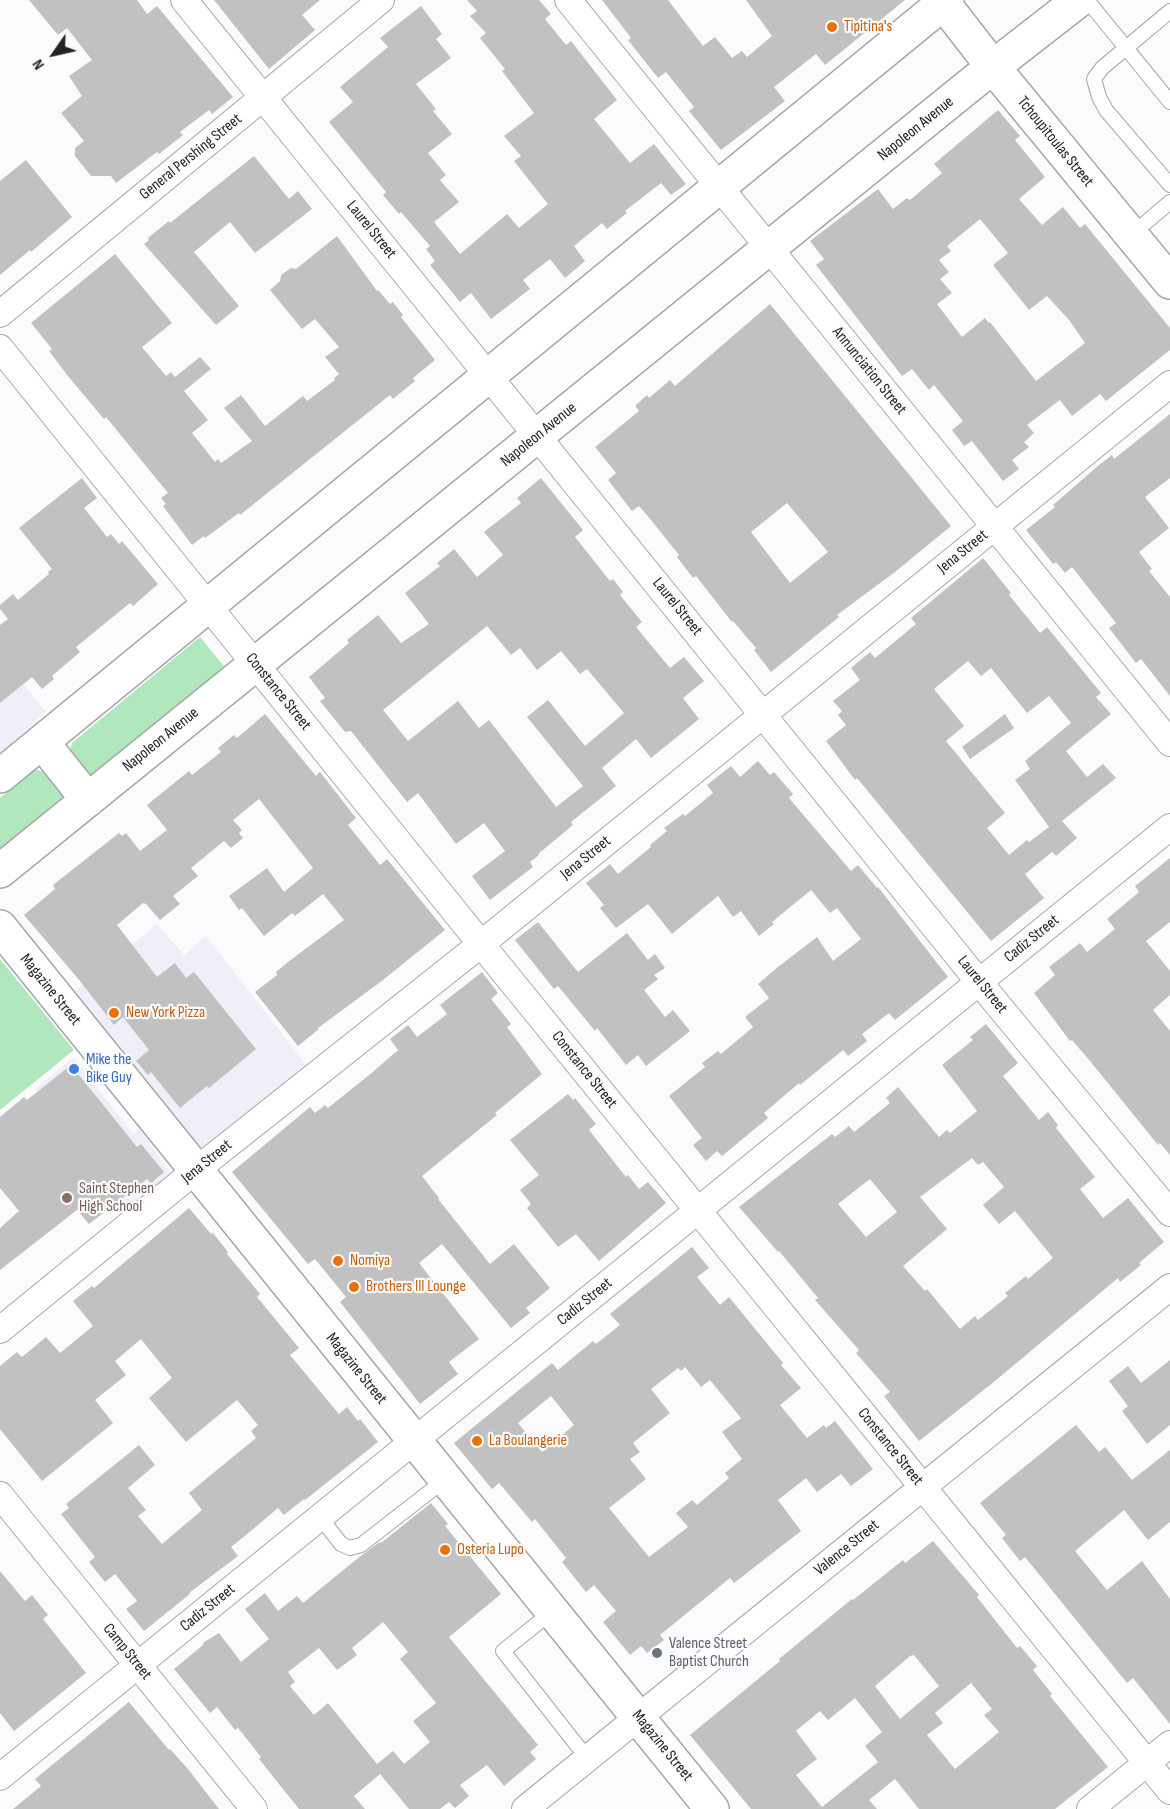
<!DOCTYPE html>
<html>
<head>
<meta charset="utf-8">
<style>
  body { margin:0 }
  #map { position:relative; width:1170px; height:1809px; overflow:hidden; background:#fbfbfd; font-family:"Sofia Sans Condensed",sans-serif }
  canvas { display:block }
  .north { position:absolute; left:24px; top:24px; width:60px; height:60px; -webkit-text-stroke:4px #fbfbfd; paint-order:stroke; rotate:236deg; font-size:16px; font-weight:700; line-height:24px; text-align:center; color:#242425 }
  .north::after { content:''; display:block; margin:auto; width:21px; height:27px; background:#242425; clip-path:polygon(50% 0,100% 100%,50% 72%,0 100%) }
</style>
</head>
<body>
<div id="map">
<canvas width="1170" height="1809"></canvas>
<div class="north">N</div>
</div>
<script>
const c = document.querySelector('canvas').getContext('2d');
c.lineJoin = 'round';
function fillPath(path, color) {
  c.fillStyle = color;
  c.fill(path, 'evenodd');
}
function toPath(rows) {
  const path = new Path2D();
  for (const r of rows) {
    path.moveTo(r[0], r[1]);
    for (let i = 2; i < r.length; i += 2) path.lineTo(r[i], r[i + 1]);
  }
  return path;
}
function trace(path, color, width, dash) {
  c.strokeStyle = color;
  c.lineWidth = width;
  c.lineCap = dash ? 'butt' : 'round';
  c.setLineDash(dash || []);
  c.stroke(path);
}
function write(font, color, halo, rows, align = 'center') {
  c.font = font + ' "Sofia Sans Condensed",sans-serif';
  c.lineWidth = 4.5;
  c.setLineDash([]);
  c.textBaseline = 'middle';
  c.strokeStyle = halo;
  c.fillStyle = color;
  for (const [text, x, y, turn = 0] of rows) {
    c.save();
    c.translate(x, y);
    c.rotate((+turn || 0) * Math.PI / 180);
    c.textAlign = isNaN(turn) ? turn : align;
    if (halo) c.strokeText(text, 0, 0);
    c.fillText(text, 0, 0);
    c.restore();
  }
}
fillPath(toPath([
  [0,655,46,712,0,753],
  [157,924,184,955,206,936,307,1066,207,1146,200,1148,71,994],
  [74,1057,133,1134,139,1129,170,1172,171,1178,130,1213,110,1190,66,1127,35,1089]
]), '#f0eff9');
fillPath(toPath([
  [200,637,228,671,96,776,88,777,70,751,72,743],
  [35,769,43,772,64,797,61,803,0,854,0,798],
  [0,959,74,1050,0,1110]
]), '#b0e7bc');
fillPath(toPath([
  [29,0,137,0,147,14,157,6,233,97,212,114,209,110,180,132,183,135,159,154,157,152,116,183,111,176,91,176,75,156,75,148,84,141,61,113,82,96,69,76,92,60,67,28,58,35],
  [214,0,320,0,302,15,315,30,269,69],
  [467,0,539,0,551,14,545,19,566,45,571,41,617,100,594,119,630,163,654,144,686,184,671,195,661,183,625,211,627,213,607,229,602,223,574,246,585,261,565,278,550,259,523,280,530,289,491,319,471,293,460,302,430,265,435,261,426,249,430,246,401,212,399,214,383,195,386,192,329,122,353,102,340,87,388,47,380,38,421,6,442,34,436,39,451,58,416,84,436,109,433,111,452,134,428,153,446,175,440,180,459,202,434,222,460,254,507,214,519,228,548,204,514,161,521,156,504,136,534,113,502,71,505,69,480,38,486,33,470,16,477,11],
  [602,0,668,0,703,46,715,37,732,58,742,51,747,57,772,36,746,0,905,0,825,65,816,54,774,87,785,101,721,150,689,111,694,107,666,72,658,78,628,40,631,38],
  [998,110,1020,136,1015,140,1045,177,1019,199,1042,225,1063,207,1080,228,1085,224,1170,328,1170,350,1106,401,1100,394,1072,416,1060,400,1027,425,1034,433,1024,442,1029,447,1012,460,1019,469,1003,481,972,441,964,446,952,430,963,421,934,385,929,390,912,369,902,376,816,265,824,259,810,241,878,189,893,209,907,198,910,200,942,173,934,164],
  [980,219,1008,253,993,265,1029,310,1047,296,1069,320,1085,343,1036,381,990,322,989,323,985,318,962,337,937,304,952,293,940,279,949,272,939,260,951,251,947,246],
  [254,156,289,199,298,191,312,209,255,253,230,222,194,252,239,306,216,325,144,244,149,240,148,238,169,221,170,223],
  [26,160,72,217,31,252,30,250,0,275,0,181],
  [337,236,377,291,378,290,390,304,393,302,403,315,401,317,435,360,413,378,415,381,393,399,390,395,240,515,239,513,205,538,204,536,192,545,163,506,166,504,161,498,168,493,106,417,104,419,67,375,49,351,52,349,31,323,115,254,172,323,142,347,166,376,171,372,175,377,200,357,211,369,184,391,208,420,192,433,215,462,218,459,221,463,252,441,224,408,241,395,265,426,303,396,307,401,335,380,334,378,339,374,325,357,339,347,315,319,302,329,270,290,280,281,281,275,291,268,296,269],
  [770,304,951,526,895,572,837,615,839,617,771,672,754,650,756,648,733,621,732,622,696,576,693,578,677,557,679,555,651,520,639,506,632,511,608,480,616,473,595,447,639,411,635,406,647,395,649,398,670,380,675,386],
  [787,503,828,552,790,583,751,532],
  [1170,414,1170,478,1145,497,1169,528,1139,552,1152,569,1149,571,1170,597,1170,696,1141,659,1136,663,1109,628,1116,623,1072,567,1065,573,1056,562,1053,564,1026,530,1055,507,1053,505,1099,465,1112,455,1114,459],
  [82,478,97,498,84,508,107,537,111,534,119,544,122,541,158,584,133,606,130,603,76,647,80,652,52,676,54,679,42,689,32,677,0,703,0,625,8,619,0,609,0,605,13,594,18,600,49,574,48,572,52,569,19,528],
  [541,478,583,530,575,537,610,581,613,579,623,592,620,595,642,622,636,627,670,668,684,657,704,681,683,698,699,719,651,758,636,739,602,768,616,786,571,822,573,825,538,854,539,855,530,862,533,867,490,900,472,876,505,851,484,823,456,844,418,793,407,802,351,731,345,732,320,701,325,698,309,677,349,643,347,640,378,615,401,643,429,624,405,593,440,566,437,563,454,549,477,577,503,555,484,532,521,503,517,498],
  [487,626,511,655,520,648,537,670,561,651,580,674,587,669,624,713,585,746,548,700,527,717,583,786,556,807,489,720,479,728,458,701,408,741,383,710],
  [983,558,1011,593,1009,595,1040,633,1047,627,1101,693,1096,697,1111,714,1066,751,1087,777,1103,764,1116,778,1062,821,1077,838,1056,856,1052,852,1025,874,1044,898,991,941,857,778,855,780,826,741,846,725,838,715,842,711,833,701,860,680,851,668,870,652,875,658,916,624,911,618],
  [968,661,981,676,991,668,1027,713,1049,696,1071,723,1025,761,1030,769,1015,780,1049,827,1029,842,1027,840,1009,855,987,828,1005,813,946,741,964,726,934,689],
  [265,714,316,776,320,772,356,818,348,825,380,865,387,859,445,930,383,980,318,1028,319,1029,298,1046,255,992,277,975,276,972,288,962,344,920,323,894,295,916,292,913,264,936,242,908,239,910,229,896,267,868,284,892,313,868,259,799,233,820,242,830,239,833,243,838,231,848,224,841,191,868,198,876,173,896,180,904,160,920,146,904,143,903,117,925,157,977,175,963,186,978,194,972,256,1049,209,1088,207,1086,180,1108,151,1072,148,1075,136,1061,149,1050,123,1017,114,1025,80,981,24,915,55,889,53,885,119,833,122,836,126,833,140,851,167,830,147,805,189,771,192,775,221,752,218,748,234,735,237,738],
  [1005,714,1014,728,970,759,962,747],
  [758,761,770,775,774,772,793,794,789,798,851,871,858,865,877,888,878,887,948,977,895,1020,889,1013,862,1034,867,1041,848,1056,843,1050,800,1085,799,1083,764,1113,768,1118,722,1156,717,1151,706,1161,693,1145,702,1138,669,1096,705,1067,702,1063,718,1051,721,1054,753,1027,745,1017,769,998,758,984,778,967,817,937,833,961,861,939,837,908,830,913,811,890,772,922,774,924,759,936,741,911,733,917,718,896,672,934,648,904,616,928,600,908,604,905,586,883,610,864,618,874,651,847,650,845,667,831,664,828,683,814,685,816,713,793,707,785,731,766,740,777],
  [1170,858,1170,922,1146,941,1170,971,1170,995,1153,1010,1170,1031,1170,1155,1160,1143,1158,1145,1090,1061,1072,1040,1070,1041,1034,993,1055,975,1049,967,1080,943,1087,952,1115,929,1107,919,1139,892,1135,886],
  [538,922,578,972,627,933,648,960,655,954,665,968,654,975,658,979,644,990,665,1017,673,1010,690,1031,646,1066,638,1055,626,1065,597,1028,595,1031,558,986,554,989,515,940],
  [482,972,498,993,491,999,511,1024,507,1027,542,1074,495,1113,497,1115,422,1176,439,1198,438,1199,490,1264,514,1244,550,1288,526,1308,530,1313,511,1328,442,1244,419,1263,479,1339,449,1362,458,1374,420,1404,340,1302,346,1297,315,1259,308,1264,232,1172,310,1107,315,1113,325,1105,328,1108,374,1071,398,1050,390,1039,408,1025,417,1037,447,1014,440,1005],
  [986,1024,1018,1063,1003,1076,1039,1120,1048,1112,1058,1125,1056,1128,1095,1177,1080,1189,1103,1218,1128,1198,1164,1242,1139,1263,1141,1265,1120,1282,1118,1278,995,1381,919,1441,884,1396,890,1392,856,1353,859,1350,815,1300,818,1298,779,1251,778,1252,739,1207,832,1134,835,1137,849,1126,854,1132,890,1103,886,1098,898,1087,939,1137,947,1130,950,1133,977,1111,942,1065,973,1040,970,1037],
  [972,1158,978,1165,983,1162,1004,1187,983,1205,999,1224,1015,1211,1053,1258,1028,1279,1026,1276,1005,1293,1008,1296,978,1320,975,1316,960,1329,927,1289,925,1291,903,1266,947,1229,920,1197],
  [870,1179,897,1212,866,1237,838,1204],
  [71,1065,137,1147,141,1144,164,1172,151,1183,147,1179,89,1224,77,1210,0,1270,0,1228,19,1211,0,1188,0,1117,24,1097,27,1100],
  [568,1094,573,1100,575,1098,596,1124,589,1130,626,1177,628,1175,639,1189,648,1182,666,1203,599,1261,576,1234,558,1247,527,1208,531,1204,520,1190,539,1175,510,1140],
  [189,1208,211,1234,213,1233,228,1252,227,1254,260,1294,257,1297,299,1348,290,1355,339,1414,347,1407,358,1421,360,1419,378,1442,305,1500,304,1499,284,1515,278,1508,252,1530,231,1547,238,1556,189,1593,190,1594,144,1631,126,1609,137,1601,115,1574,105,1582,89,1562,95,1557,61,1514,69,1508,66,1504,139,1445,155,1465,128,1488,146,1510,138,1516,162,1544,202,1510,189,1493,256,1438,251,1431,258,1425,237,1400,186,1442,149,1398,172,1378,141,1339,115,1361,126,1375,95,1400,113,1423,42,1481,0,1429,0,1366,17,1352,22,1357,46,1337,60,1353,93,1326,73,1301,92,1286,94,1288],
  [692,1247,709,1268,697,1277,720,1305,729,1297,783,1363,781,1365,801,1388,780,1405,807,1438,824,1425,826,1428,835,1421,873,1469,851,1486,841,1474,817,1492,806,1478,778,1500,801,1531,734,1583,730,1578,660,1635,664,1640,647,1653,641,1646,630,1655,603,1622,616,1611,594,1585,586,1592,562,1562,566,1558,535,1519,532,1522,499,1483,492,1489,454,1443,552,1363,558,1370,593,1341,596,1344,620,1325,610,1314],
  [685,1367,701,1387,710,1380,741,1418,722,1432,742,1459,725,1473,729,1478,697,1505,692,1500,676,1513,688,1527,649,1557,609,1508,646,1479,630,1459,640,1452,633,1443,670,1413,651,1389,678,1368,681,1371],
  [551,1396,574,1425,542,1452,518,1423],
  [1170,1360,1170,1425,1147,1444,1122,1411,1128,1406,1109,1381,1128,1366,1141,1383],
  [1076,1425,1099,1452,1105,1447,1132,1480,1170,1450,1170,1522,1148,1540,1124,1510,1075,1551,1107,1590,1142,1561,1170,1599,1170,1724,1133,1678,1127,1683,1025,1557,1020,1561,1002,1538,1006,1535,980,1503],
  [431,1503,448,1524,445,1526,501,1594,449,1637,538,1745,530,1752,536,1759,504,1786,487,1765,460,1785,469,1796,455,1808,449,1802,440,1809,409,1809,380,1774,354,1796,365,1809,299,1809,259,1759,261,1757,238,1728,235,1730,217,1707,210,1713,174,1669,203,1645,204,1642,219,1633,241,1662,269,1639,245,1609,265,1593,278,1611,297,1596,303,1603,363,1554,380,1542,381,1543],
  [383,1622,408,1652,400,1659,436,1703,413,1721,430,1742,404,1764,393,1751,377,1764,328,1703,314,1715,290,1686,295,1682,288,1672,319,1648,337,1670,357,1655,352,1648],
  [933,1541,979,1595,977,1597,1017,1648,1020,1646,1037,1666,1033,1670,1052,1694,1050,1696,1108,1767,1055,1809,919,1809,895,1779,869,1800,877,1809,751,1809,690,1735,780,1661,779,1659,852,1599,853,1600,903,1560,905,1563],
  [914,1655,939,1686,900,1719,875,1686,910,1656],
  [971,1683,992,1709,984,1715,999,1732,955,1769,927,1735,943,1723,935,1713],
  [855,1698,882,1732,865,1746,878,1762,822,1807,796,1775,817,1759,796,1731,820,1711,828,1720],
  [0,1571,25,1601,32,1595,48,1615,43,1619,86,1673,14,1731,0,1713],
  [129,1702,169,1750,170,1749,188,1769,219,1809,13,1809,41,1786,35,1779]
]), '#c1c1c2');
const lane = toPath([
  [1087,0,1170,102],
  [1170,11,1102,68,1094,79,1099,97,1106,110,1170,185],
  [1131,235,1170,202],
  [320,1517,341,1544,350,1548,361,1545,446,1479],
  [553,1611,503,1651,587,1758]
]);
const street = toPath([
  [184,0,979,982,1170,1213],
  [568,0,1170,743],
  [0,314,381,0],
  [0,348,481,944,1170,1791],
  [0,1330,195,1171,481,944,1170,384],
  [0,1495,254,1809],
  [0,1777,1170,827],
  [525,1809,1170,1287],
  [1090,1809,1170,1744]
]);
const secondary = toPath([
  [941,0,993,67,1170,282],
  [42,742,88,800],
  [0,776,947,0],
  [0,871,975,81,1079,0],
  [0,927,712,1809]
]);
trace(lane, '#a7a7a9', 16);
trace(street, '#a7a7a9', 28);
trace(secondary, '#a7a7a9', 36);
trace(lane, '#fff', 14);
trace(street, '#fff', 26);
trace(secondary, '#fff', 33);
for (const [x, y, r, color] of [
  [832,27,6,"#e8710a"],
  [114,1013,6,"#e8710a"],
  [74,1069,6,"#3f7fe0"],
  [67,1198,6,"#8d6e63"],
  [338,1261,6,"#e8710a"],
  [354,1287,6,"#e8710a"],
  [477,1441,6,"#e8710a"],
  [445,1550,6,"#e8710a"],
  [657,1653,6,"#6b7280"]
]) {
  const dot = new Path2D();
  dot.arc(x, y, r, 0, 2 * Math.PI);
  c.fillStyle = color;
  c.fill(dot);
  trace(dot, '#fbfbfd', 2);
}
write('16px', '#c56008', '#fbfbfd', [
  ["Tipitina's",844,27],
  ["New York Pizza",126,1013],
  ["Nomiya",350,1261],
  ["Brothers III Lounge",366,1287],
  ["La Boulangerie",489,1441],
  ["Osteria Lupo",457,1550]
], 'left');
write('16px', '#242425', '#fbfbfd', [
  ["Napoleon Avenue",916,129,-39],
  ["Tchoupitoulas Street",1055,142,51],
  ["General Pershing Street",191,157,-39],
  ["Laurel Street",371,230,51],
  ["Annunciation Street",869,371,51],
  ["Napoleon Avenue",539,435,-39],
  ["Jena Street",963,552,-39],
  ["Laurel Street",677,607,51],
  ["Constance Street",278,692,51],
  ["Napoleon Avenue",161,740,-39],
  ["Jena Street",586,858,-39],
  ["Cadiz Street",1032,939,-39],
  ["Laurel Street",982,985,51],
  ["Magazine Street",50,990,51],
  ["Constance Street",584,1070,51],
  ["Jena Street",207,1162,-39],
  ["Cadiz Street",585,1302,-39],
  ["Magazine Street",356,1369,51],
  ["Constance Street",890,1447,51],
  ["Valence Street",847,1548,-39],
  ["Cadiz Street",208,1608,-39],
  ["Camp Street",127,1652,51],
  ["Magazine Street",662,1746,51]
]);
write('16px', '#366cbe', '#fbfbfd', [
  ["Mike the",86,1060],
  ["Bike Guy",86,1078]
], 'left');
write('16px', '#785e54', '#fbfbfd', [
  ["Saint Stephen",79,1189],
  ["High School",79,1207]
], 'left');
write('16px', '#5b616d', '#fbfbfd', [
  ["Valence Street",669,1644],
  ["Baptist Church",669,1662]
], 'left');
</script>
</body>
</html>
